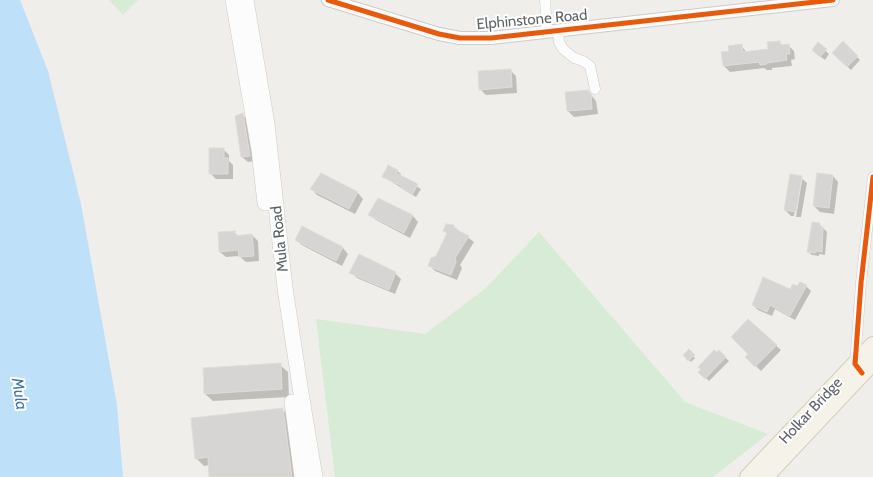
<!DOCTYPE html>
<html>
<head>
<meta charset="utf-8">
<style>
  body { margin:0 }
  canvas { display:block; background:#efeeea }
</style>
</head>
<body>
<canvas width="873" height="477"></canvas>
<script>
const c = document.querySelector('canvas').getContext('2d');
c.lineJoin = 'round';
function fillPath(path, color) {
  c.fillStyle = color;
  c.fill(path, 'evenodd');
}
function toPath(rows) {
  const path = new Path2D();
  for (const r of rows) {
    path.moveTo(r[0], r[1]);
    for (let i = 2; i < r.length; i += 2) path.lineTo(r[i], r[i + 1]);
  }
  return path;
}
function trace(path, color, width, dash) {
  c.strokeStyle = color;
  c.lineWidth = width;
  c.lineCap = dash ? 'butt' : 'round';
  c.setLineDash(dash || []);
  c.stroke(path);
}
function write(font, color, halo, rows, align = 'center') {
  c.font = font + ' Cabin,sans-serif';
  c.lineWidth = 4;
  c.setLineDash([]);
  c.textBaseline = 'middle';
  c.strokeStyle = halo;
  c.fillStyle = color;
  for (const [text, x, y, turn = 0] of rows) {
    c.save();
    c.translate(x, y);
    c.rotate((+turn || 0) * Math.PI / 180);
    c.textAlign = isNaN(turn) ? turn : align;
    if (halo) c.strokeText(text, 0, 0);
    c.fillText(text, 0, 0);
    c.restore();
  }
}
fillPath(toPath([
  [109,0,138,0,123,15],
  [539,232,685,402,768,434,713,477,335,477,316,319,425,334,486,288]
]), '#d8ebd6');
fillPath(toPath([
  [0,0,20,0,48,71,81,204,117,405,123,477,0,477]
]), '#bfe0f9');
fillPath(toPath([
  [779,42,783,46,788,45,794,51,795,59,791,60,792,66,772,68,772,70,767,70,764,68,730,72,724,66,730,52,741,45,747,53,769,50],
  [843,43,860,60,851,70,833,53],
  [818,44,829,54,825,60,817,54],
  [510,70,516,76,517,93,486,95,480,89],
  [588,91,596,101,598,114,574,117,568,111],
  [243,115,248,121,255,161,248,162,242,157],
  [223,149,229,155,229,161,233,165,233,179,216,179,210,173],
  [397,171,401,174,400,176,421,189,416,197,384,177],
  [322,174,358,193,363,199,355,214,317,195,312,189],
  [833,176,838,182,834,214,820,212,814,206],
  [801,178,807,183,801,217,796,217,802,180,800,180,794,216,791,216,785,210],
  [379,200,413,216,418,222,410,238,376,220,370,215],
  [819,224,827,232,825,255,819,254,819,256,812,255,808,252],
  [453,226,474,242,460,265,462,268,457,280,435,271,429,265,437,257,448,234,445,231],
  [302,228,343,248,348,254,342,266,302,245,296,240],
  [234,232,239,237,252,235,258,241,259,261,246,262,239,256,226,257,220,252],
  [351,272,395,273,401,279,395,294,357,278],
  [806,286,811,291,795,320,775,309,772,316,758,310,753,305,798,288],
  [748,321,781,350,761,371,747,357,750,354],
  [689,351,695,358,691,362,685,355],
  [719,352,729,361,709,381,700,372],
  [280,365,288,372,289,397,213,401,205,394],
  [283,410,291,417,299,477,211,477,210,465,204,466,196,458]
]), '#0003');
const building = toPath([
  [780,41,780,45,789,44,790,54,786,54,787,60,767,63,767,64,760,65,759,62,723,66,721,52,729,51,728,46,742,44,743,52,768,49,767,42,780,41],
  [843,41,858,56,847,67,832,53,843,41],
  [818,42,827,49,820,57,812,50,818,42],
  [511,69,512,87,479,90,478,71,511,69],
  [588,90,591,94,592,109,567,111,565,92,588,90],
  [243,113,250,156,241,157,235,116,243,113],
  [209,148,224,148,224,158,228,158,228,174,209,174,209,148],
  [388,165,398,170,396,173,418,184,412,195,401,188,402,186,382,177,388,165],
  [321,173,358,192,349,209,310,189,321,173],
  [817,173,833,175,829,208,813,206,817,173],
  [790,174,802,176,796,212,784,210,790,174],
  [378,198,413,215,404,233,368,215,378,198],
  [812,222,820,223,820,226,823,227,822,252,816,251,815,253,807,252,812,222],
  [446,224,454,225,455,229,469,236,455,258,456,262,451,275,428,266,431,258,436,256,447,233,443,231,446,224],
  [302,226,343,247,336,261,295,240,302,226],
  [235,231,235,236,252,234,254,256,239,257,238,250,219,252,218,232,235,231],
  [359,254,396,272,389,290,349,273,359,254],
  [763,277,790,289,793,284,797,286,800,282,807,285,790,316,770,305,767,312,752,305,763,277],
  [748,319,777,345,755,367,745,357,748,354,731,337,748,319],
  [689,349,695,355,688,361,683,355,689,349],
  [714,350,717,352,719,350,726,357,705,379,698,372,701,370,698,367,714,350],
  [281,363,282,389,204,394,203,368,281,363],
  [283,408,292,477,209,477,208,457,195,459,191,418,283,408]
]);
fillPath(building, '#d6d5d3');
trace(building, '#deddd9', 1);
const minor = toPath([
  [545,0,547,32],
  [558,30,559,42,563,49,574,58,583,61,590,66,595,89],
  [855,364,861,283,873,177]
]);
const tertiary = toPath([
  [328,0,439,34,460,38,491,38,833,0]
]);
const secondary = toPath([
  [233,0,259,150,265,203],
  [246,0,267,124,285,288,301,393,315,477],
  [292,402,302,477]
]);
const primary = toPath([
  [748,477,873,345],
  [765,477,873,362]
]);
trace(minor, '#cbcccc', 11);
trace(tertiary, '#cbcccc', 14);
trace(secondary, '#cacacb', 16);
trace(primary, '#d7ceb8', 18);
trace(minor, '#fdfcfc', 10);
trace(tertiary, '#fdfcfc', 12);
trace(secondary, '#fdfcfc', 15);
trace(primary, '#f4f2e9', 16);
trace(toPath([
  [328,0,439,34,460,38,491,38,833,0],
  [862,373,855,364,861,283,873,177]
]), '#e8590c', 5);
write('15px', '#5f6368', '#fff', [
  ["Elphinstone Road",532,20,-5],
  ["Mula Road",280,239,-96],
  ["Holkar Bridge",811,411,-47]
]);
write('italic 16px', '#4174aa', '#fff', [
  ["Mula",19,394,81]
]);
</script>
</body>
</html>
